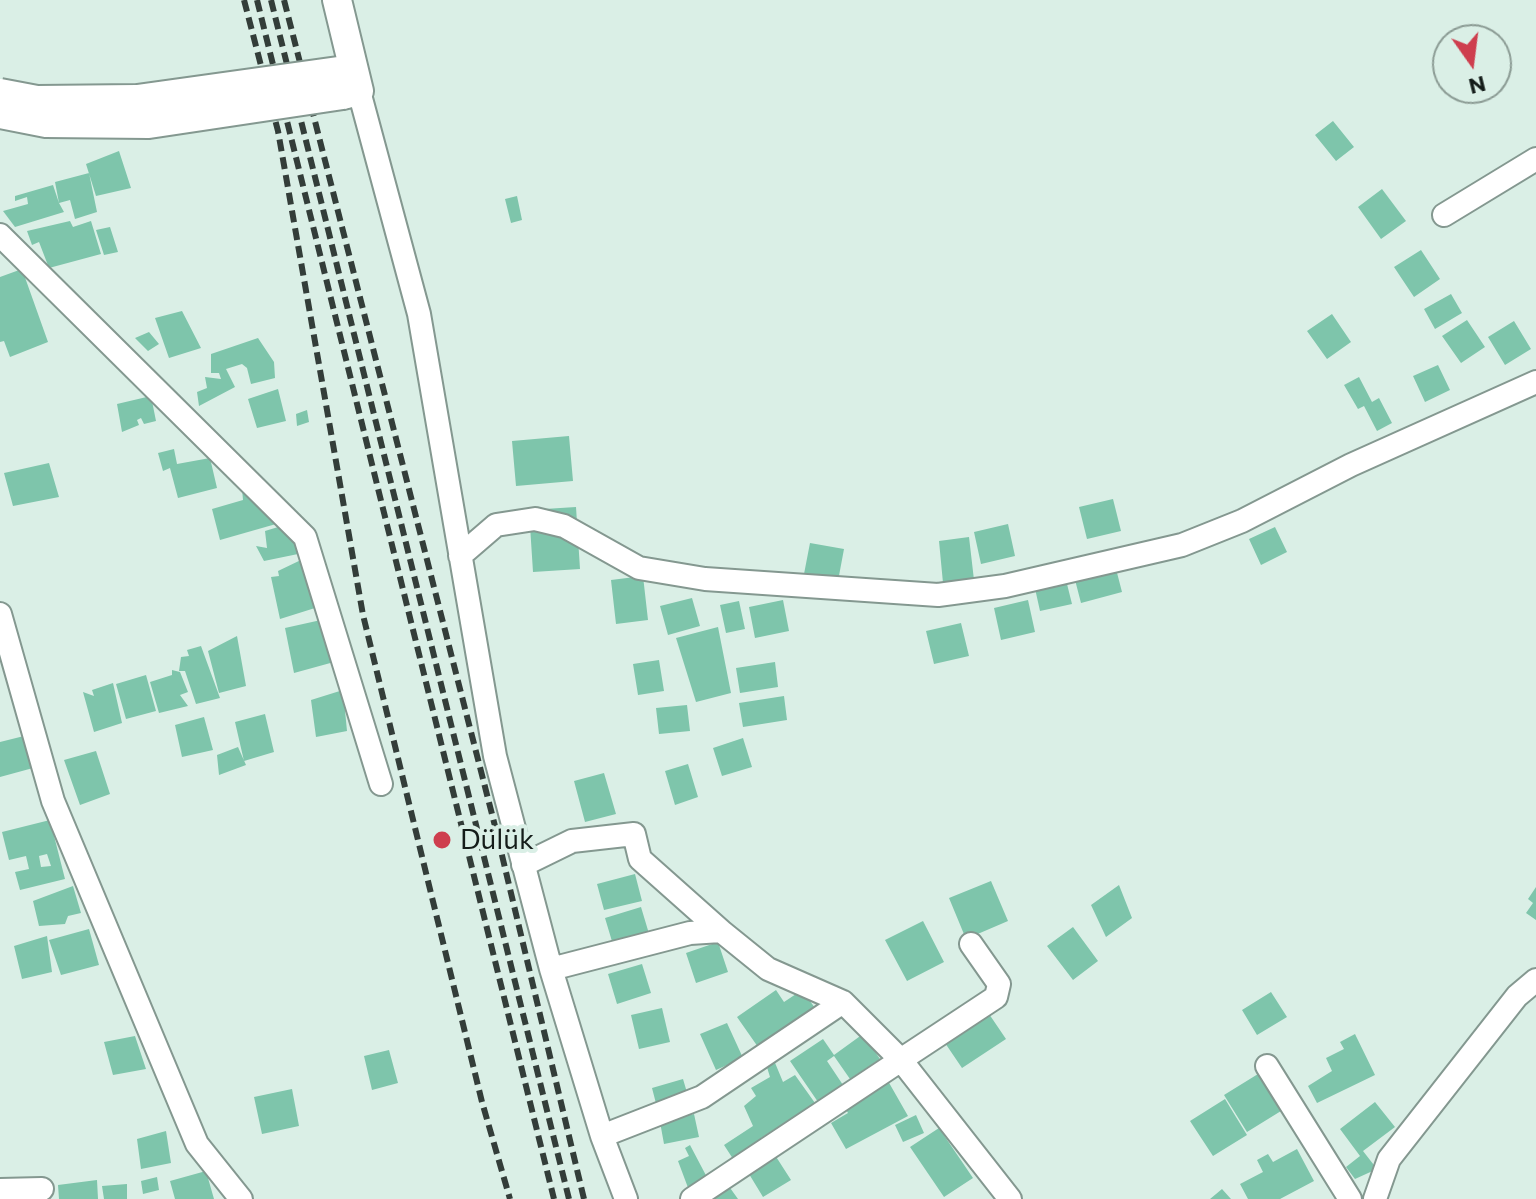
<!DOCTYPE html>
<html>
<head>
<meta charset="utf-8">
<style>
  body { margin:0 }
  #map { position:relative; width:1536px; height:1199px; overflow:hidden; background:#daefe6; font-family:Commissioner,sans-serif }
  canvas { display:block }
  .north { position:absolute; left:1432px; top:24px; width:80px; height:80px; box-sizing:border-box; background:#daefe6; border:2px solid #8b9b94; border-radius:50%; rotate:166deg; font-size:22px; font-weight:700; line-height:32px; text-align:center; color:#141c19 }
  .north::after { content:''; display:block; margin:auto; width:28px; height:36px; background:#ce3e4e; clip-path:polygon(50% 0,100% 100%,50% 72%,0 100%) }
</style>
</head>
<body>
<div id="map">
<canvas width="1536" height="1199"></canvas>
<div class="north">N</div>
</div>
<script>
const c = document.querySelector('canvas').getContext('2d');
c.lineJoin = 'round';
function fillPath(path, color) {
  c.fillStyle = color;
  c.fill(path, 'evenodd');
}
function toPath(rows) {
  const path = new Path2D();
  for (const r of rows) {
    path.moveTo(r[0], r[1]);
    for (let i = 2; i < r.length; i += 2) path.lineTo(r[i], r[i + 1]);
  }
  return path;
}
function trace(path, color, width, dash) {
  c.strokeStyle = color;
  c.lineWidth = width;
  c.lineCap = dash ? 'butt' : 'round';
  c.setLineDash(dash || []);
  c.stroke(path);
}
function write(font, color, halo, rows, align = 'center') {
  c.font = font + ' Commissioner,sans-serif';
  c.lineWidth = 8;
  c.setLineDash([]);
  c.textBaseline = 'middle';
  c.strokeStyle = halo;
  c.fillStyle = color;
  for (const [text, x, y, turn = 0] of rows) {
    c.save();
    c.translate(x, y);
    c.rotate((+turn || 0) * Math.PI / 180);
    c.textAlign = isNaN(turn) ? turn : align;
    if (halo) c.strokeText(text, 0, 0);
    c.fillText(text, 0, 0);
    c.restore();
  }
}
fillPath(toPath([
  [1333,121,1354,147,1336,161,1315,135],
  [119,151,131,188,96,196,86,164],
  [89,173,97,212,75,219,70,200,59,203,64,212,15,227,3,211,28,204,27,197,15,201,15,196,53,185,59,203,55,182],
  [1382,189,1406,221,1381,239,1358,207],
  [517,196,522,220,511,223,505,199],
  [70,221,73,227,91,221,101,254,49,268,39,242,32,245,27,231],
  [110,227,118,252,104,255,96,230],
  [1421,250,1440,279,1414,297,1394,267],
  [22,269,48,342,10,357,4,341,0,342,0,277],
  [1451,294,1462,313,1435,329,1424,309],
  [182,311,201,348,169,358,155,318],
  [1332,314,1351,342,1327,359,1307,331],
  [1467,320,1485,347,1461,363,1442,336],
  [1514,321,1531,349,1505,365,1488,337],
  [149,332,159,344,148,351,135,338],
  [258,338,274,362,275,378,251,384,247,368,242,364,226,369,235,387,199,406,197,392,207,388,205,377,221,379,219,373,211,373,211,354],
  [1438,365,1450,390,1425,402,1413,376],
  [1359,377,1372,402,1379,398,1392,423,1377,431,1364,406,1358,409,1344,385],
  [278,389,286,421,257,428,248,399],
  [151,396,156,421,144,424,141,418,137,420,139,425,122,432,117,404],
  [307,410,309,422,297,426,296,414],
  [569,436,573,481,516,486,512,441],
  [174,449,177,464,210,458,217,488,178,498,170,468,163,471,158,453],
  [49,463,59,497,13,506,4,473],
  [242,489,283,522,220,540,212,509,243,500],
  [1113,499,1121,531,1087,539,1079,507],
  [576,507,580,569,533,572,529,510],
  [288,524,298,554,264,561,256,546,267,548,265,531],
  [1008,524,1015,556,981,564,974,532],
  [1275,527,1287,552,1261,565,1249,539],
  [969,537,974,580,943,583,939,541],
  [810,543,844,549,838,581,804,574],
  [303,559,315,608,280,619,271,577,279,576,278,571],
  [1115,565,1122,592,1081,603,1074,576],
  [643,576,648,620,616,624,611,580],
  [1065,576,1072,604,1040,611,1034,584],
  [692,598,700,626,668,635,660,606],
  [783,600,789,631,755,638,749,607],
  [1028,600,1035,632,1001,640,994,608],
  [739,601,745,629,726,633,720,605],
  [321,620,334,662,294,673,285,628],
  [961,623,969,656,934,664,926,631],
  [718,627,731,693,696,702,676,638],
  [237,636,246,686,219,693,208,651],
  [201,646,220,698,196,704,185,671,179,671,181,657,189,656,187,650],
  [659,660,664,691,638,695,633,664],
  [775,662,778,687,740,693,736,668],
  [172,670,180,672,188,692,180,695,188,706,159,713,150,682,172,675],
  [146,675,156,711,126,719,116,684],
  [113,683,122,723,94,732,83,692,94,696,92,690],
  [343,690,347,731,316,737,311,700],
  [784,696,787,720,743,727,739,703],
  [687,705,690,731,659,734,656,708],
  [265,714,274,752,244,761,235,722],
  [204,717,213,750,182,757,175,725],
  [24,736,33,768,0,777,0,742],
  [743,738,752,767,722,776,713,748],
  [238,747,246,765,219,775,217,755],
  [96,751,110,794,80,805,64,760],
  [688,764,698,797,675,805,665,771],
  [604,773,616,814,585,822,574,781],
  [50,820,65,879,20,890,15,872,29,869,26,856,9,860,2,832],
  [47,854,51,866,41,867,39,856],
  [635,874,642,901,604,910,597,884],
  [991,881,1008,921,966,939,949,898],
  [1119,885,1132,918,1106,937,1091,905],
  [73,886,81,913,68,916,65,924,39,926,33,901],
  [1536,887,1536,920,1526,913,1533,903,1528,899],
  [641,907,650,937,614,948,605,918],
  [923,921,944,962,907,981,885,940],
  [1073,927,1098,961,1073,980,1047,946],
  [89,929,99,965,61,975,49,940],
  [47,936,52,972,22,979,14,946],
  [718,942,728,972,696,983,686,953],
  [642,964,651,993,617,1004,608,974],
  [776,990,784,1002,802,990,815,1008,758,1047,737,1017],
  [1271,992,1287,1017,1257,1035,1242,1010],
  [662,1008,670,1042,639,1049,631,1015],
  [987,1011,1006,1039,962,1068,943,1040],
  [727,1023,743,1058,716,1070,700,1034],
  [863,1034,880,1059,850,1079,834,1056,827,1061,843,1085,818,1102,790,1061,823,1039,834,1055],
  [1355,1034,1375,1075,1317,1103,1308,1086,1332,1071,1326,1058,1344,1049,1340,1042],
  [135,1036,146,1069,113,1075,104,1042],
  [389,1050,398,1083,372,1090,364,1056],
  [773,1058,783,1082,795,1075,815,1103,761,1138,764,1143,737,1165,724,1145,753,1126,744,1106,756,1096,751,1088,770,1077,766,1064],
  [1258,1074,1281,1111,1247,1132,1224,1095],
  [683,1079,691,1106,659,1115,652,1088],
  [888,1081,908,1116,846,1149,831,1123,848,1113,845,1108],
  [292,1089,299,1126,262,1134,254,1097],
  [1225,1099,1247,1135,1213,1156,1190,1121],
  [1375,1102,1395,1127,1363,1151,1377,1169,1355,1179,1346,1167,1360,1156,1340,1129],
  [694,1114,699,1137,664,1144,660,1122],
  [916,1115,924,1133,903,1142,895,1125],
  [939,1128,973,1178,944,1197,910,1147],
  [166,1131,171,1163,141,1169,137,1139],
  [690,1145,710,1183,690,1193,678,1161,689,1156,685,1148],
  [1297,1149,1314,1181,1280,1199,1248,1199,1240,1184,1263,1172,1257,1160,1268,1154,1273,1162],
  [773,1152,791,1180,763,1197,746,1169],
  [206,1171,214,1199,175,1199,170,1181],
  [157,1177,159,1190,143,1194,141,1181],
  [97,1180,98,1199,59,1199,58,1185],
  [127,1184,127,1199,104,1199,102,1186],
  [728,1185,738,1199,707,1199],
  [1222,1189,1231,1199,1210,1199]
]), '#7ec5ab');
const minor = toPath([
  [359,91,419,314,495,756,551,969,602,1136,626,1199],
  [1444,215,1536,159],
  [0,235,305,537,381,784],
  [460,556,496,525,535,519,564,526,639,568,705,579,938,595,1005,586,1182,545,1242,521,1351,465,1536,382],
  [0,614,53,801,197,1144,241,1199],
  [523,865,572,841,634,834,640,859,721,931],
  [551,969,690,933,721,931,768,969,843,1002,901,1060,1010,1199],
  [899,1061,996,997,999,984,971,944],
  [1267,1066,1350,1199],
  [602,1136,702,1097,843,1002],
  [0,1190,42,1189],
  [692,1199,901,1060],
  [1375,1199,1389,1159,1517,996,1536,980]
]);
const tertiary = toPath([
  [337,0,359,91,343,95]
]);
trace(minor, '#849890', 26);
trace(tertiary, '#849890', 32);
trace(minor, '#fff', 22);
trace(tertiary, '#fff', 28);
trace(toPath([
  [244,0,278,131,363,615,482,1102,510,1199],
  [257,0,554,1199],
  [271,0,569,1199],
  [284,0,495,826,584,1199]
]), '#333d39', 6, [12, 6]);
const tertiaryBridge = toPath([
  [0,93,37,100,137,99,338,71],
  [0,114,46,123,149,124,343,95]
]);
trace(tertiaryBridge, '#849890', 32, []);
trace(tertiaryBridge, '#fff', 28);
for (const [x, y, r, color] of [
  [442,840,10,"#ce3e4e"]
]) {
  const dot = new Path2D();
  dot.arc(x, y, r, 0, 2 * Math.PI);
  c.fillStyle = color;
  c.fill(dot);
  trace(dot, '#daefe6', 3);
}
write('28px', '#141c19', '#daefe6', [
  ["Dülük",460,840]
], 'left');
</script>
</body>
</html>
